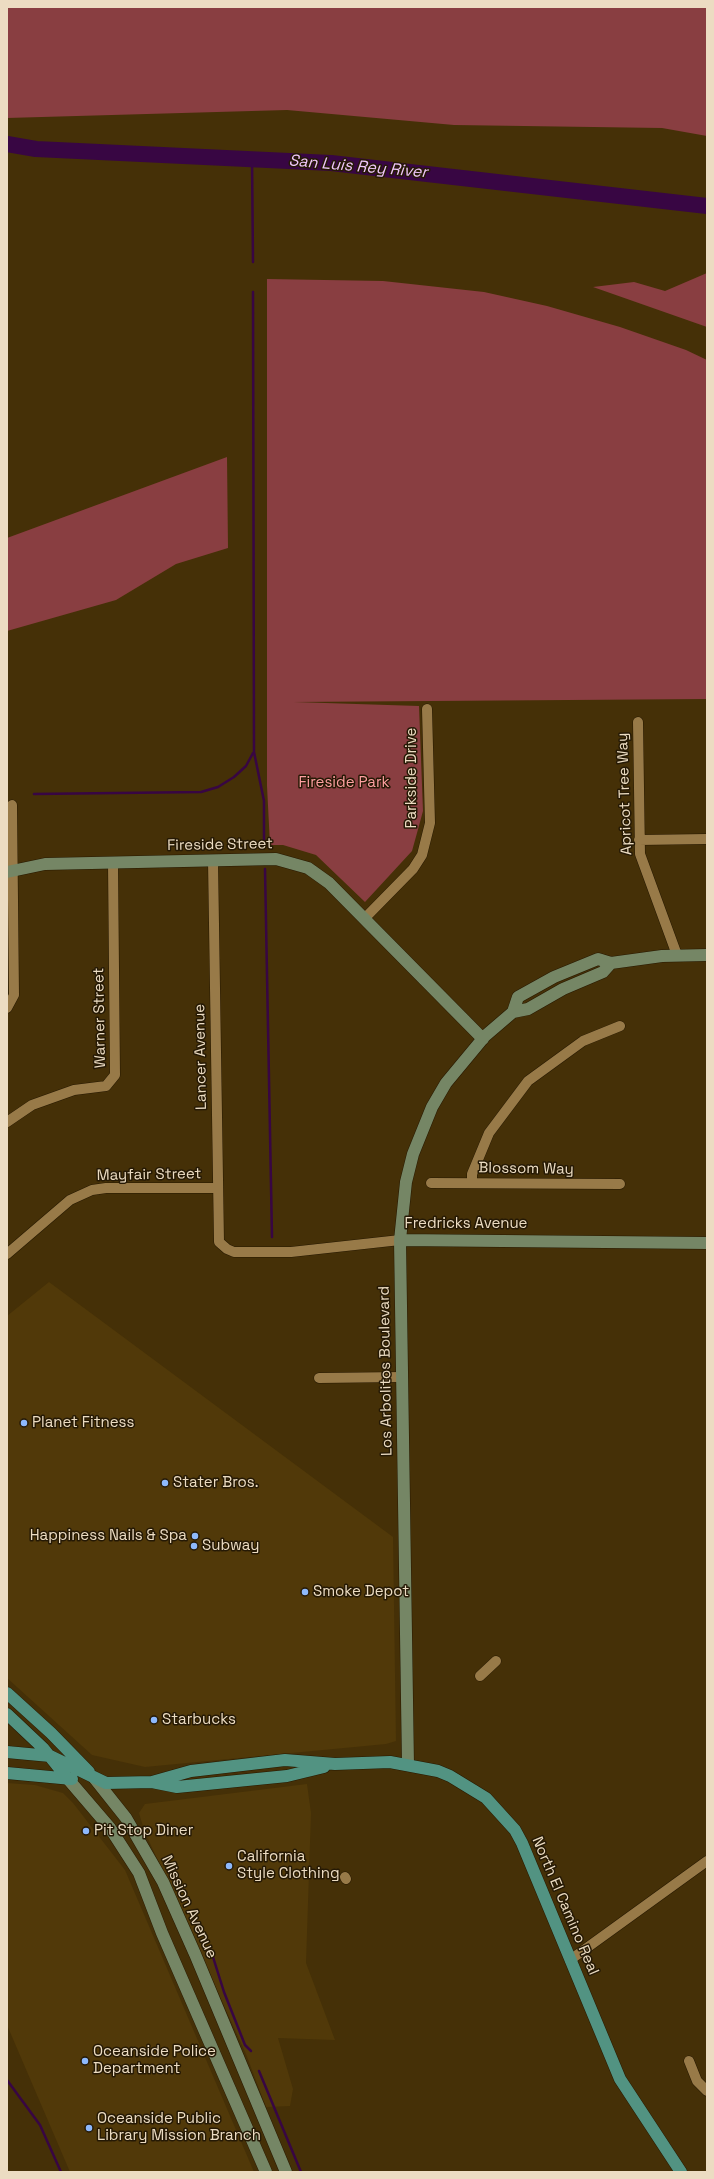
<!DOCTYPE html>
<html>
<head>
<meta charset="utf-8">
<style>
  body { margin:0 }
  #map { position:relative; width:714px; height:2179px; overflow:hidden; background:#453007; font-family:"Space Grotesk",sans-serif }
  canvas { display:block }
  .frame { position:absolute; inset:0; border:8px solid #ecdcc2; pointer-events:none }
</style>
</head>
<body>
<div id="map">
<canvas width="714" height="2179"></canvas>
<div class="frame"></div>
</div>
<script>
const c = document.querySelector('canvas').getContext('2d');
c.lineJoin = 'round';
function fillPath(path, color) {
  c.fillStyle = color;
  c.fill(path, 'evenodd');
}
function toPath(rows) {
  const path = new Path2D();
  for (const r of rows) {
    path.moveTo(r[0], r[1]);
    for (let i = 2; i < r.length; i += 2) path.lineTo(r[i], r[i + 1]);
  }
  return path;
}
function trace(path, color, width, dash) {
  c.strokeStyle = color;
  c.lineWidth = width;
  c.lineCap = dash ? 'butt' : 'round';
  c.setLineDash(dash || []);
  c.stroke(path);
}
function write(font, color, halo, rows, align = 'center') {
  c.font = font + ' "Space Grotesk",sans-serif';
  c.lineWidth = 3;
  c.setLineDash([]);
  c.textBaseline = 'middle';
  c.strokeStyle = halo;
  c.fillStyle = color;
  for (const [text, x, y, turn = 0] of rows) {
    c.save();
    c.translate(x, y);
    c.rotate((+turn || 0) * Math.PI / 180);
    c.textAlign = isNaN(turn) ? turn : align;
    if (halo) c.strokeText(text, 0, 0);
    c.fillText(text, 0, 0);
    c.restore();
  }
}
fillPath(toPath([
  [49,1282,393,1537,396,1741,386,1744,145,1767,92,1755,7,1678,7,1316],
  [7,1783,35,1785,63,1793,73,1803,125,1870,254,2172,70,2172,7,2025],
  [307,1784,311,1813,306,1963,335,2040,278,2038,293,2089,290,2106,266,2107,246,2054,144,1830,139,1813,145,1804]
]), '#513909');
fillPath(toPath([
  [7,7,707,7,707,136,662,128,454,125,287,110,7,118],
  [707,273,707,327,593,287,634,282,665,291],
  [267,279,383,281,484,292,547,306,620,327,686,350,707,360,707,699,294,702,419,706,423,811,417,833,412,851,365,902,316,855,283,845,270,845,267,786],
  [227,457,228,548,176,564,116,600,7,631,7,538]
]), '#893e41');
trace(toPath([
  [252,159,253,262],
  [253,292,254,752,264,801,264,845],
  [34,794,201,792,218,787,234,777,246,766,253,753],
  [265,869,272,1237],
  [213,1957,224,1992,245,2045,251,2051],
  [259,2071,301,2172],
  [7,2080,40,2125,61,2172]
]), '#380643', 2.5);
trace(toPath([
  [7,144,36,149,331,163,707,206]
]), '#380643', 16);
const street = toPath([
  [638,722,640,854,677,955],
  [639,840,707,839],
  [213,861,219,1242,227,1249,234,1252,291,1252,400,1240],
  [364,919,413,869,422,855,430,823,427,709],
  [7,1008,14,995,12,805],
  [7,1122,32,1105,74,1090,106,1086,115,1075,113,863],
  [431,1183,620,1184],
  [472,1183,472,1174,489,1133,528,1081,583,1041,620,1026],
  [7,1254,70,1200,92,1190,106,1188,218,1188],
  [319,1378,402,1377],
  [480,1676,496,1661],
  [345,1877,346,1879],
  [570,1960,707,1861],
  [689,2061,697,2081,707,2091]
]);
const secondary = toPath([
  [7,872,45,864,276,859,308,868,329,883,483,1039],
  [513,1012,518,997,554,977,598,959,611,963,662,956,707,955],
  [400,1240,707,1243],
  [408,1765,400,1240,406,1182,413,1154,432,1107,446,1083,485,1036,513,1012,528,1009,563,989,603,972,611,963],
  [68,1779,110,1828,139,1873,162,1933,266,2172],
  [95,1779,126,1818,163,1882,195,1954,286,2172]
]);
const primary = toPath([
  [7,1693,51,1733,89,1772],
  [7,1714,43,1748,68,1779],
  [7,1752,50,1756,106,1783,152,1782,177,1787,287,1776,324,1767],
  [7,1773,72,1779],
  [152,1782,191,1771,285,1760,335,1764,390,1762,438,1771,450,1776,486,1798,515,1830,522,1843,620,2079,681,2172]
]);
trace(street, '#271900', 11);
trace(secondary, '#271900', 13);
trace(primary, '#271900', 13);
trace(street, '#987a48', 10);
trace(secondary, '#758665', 12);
trace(primary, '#529382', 12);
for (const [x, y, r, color] of [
  [24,1423,4,"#8eb9fc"],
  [165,1483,4,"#8eb9fc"],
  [195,1536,4,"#8eb9fc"],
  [194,1546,4,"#8eb9fc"],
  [305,1592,4,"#8eb9fc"],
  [154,1720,4,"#8eb9fc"],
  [86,1831,4,"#8eb9fc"],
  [229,1866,4,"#8eb9fc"],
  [85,2061,4,"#8eb9fc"],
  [89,2128,4,"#8eb9fc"]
]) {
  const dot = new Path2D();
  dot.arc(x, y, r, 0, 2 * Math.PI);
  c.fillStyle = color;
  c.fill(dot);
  trace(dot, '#251905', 1.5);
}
write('15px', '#ecdcc2', '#251905', [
  ["Parkside Drive",412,778,-90],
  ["Apricot Tree Way",625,794,-92],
  ["Fireside Street",220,845,-1],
  ["Warner Street",100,1018,-91],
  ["Lancer Avenue",201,1057,-91],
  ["Blossom Way",526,1169,1],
  ["Mayfair Street",149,1175,-1],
  ["Fredricks Avenue",466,1224],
  ["Los Arbolitos Boulevard",386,1371,-91],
  ["North El Camino Real",565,1906,67],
  ["Mission Avenue",189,1907,65]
]);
write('15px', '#fea0a1', '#251905', [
  ["Fireside Park",344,783]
]);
write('15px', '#ecdcc2', '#251905', [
  ["Planet Fitness",32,1423],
  ["Stater Bros.",173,1483],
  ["Happiness Nails & Spa",187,1536,"right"],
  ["Subway",202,1546],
  ["Smoke Depot",313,1592],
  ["Starbucks",162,1720],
  ["Pit Stop Diner",94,1831],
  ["California",237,1857],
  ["Style Clothing",237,1874],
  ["Oceanside Police",93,2052],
  ["Department",93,2069],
  ["Oceanside Public",97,2119],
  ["Library Mission Branch",97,2136]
], 'left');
write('italic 16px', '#f0c6fb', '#251905', [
  ["San Luis Rey River",358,167,5]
]);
</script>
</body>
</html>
